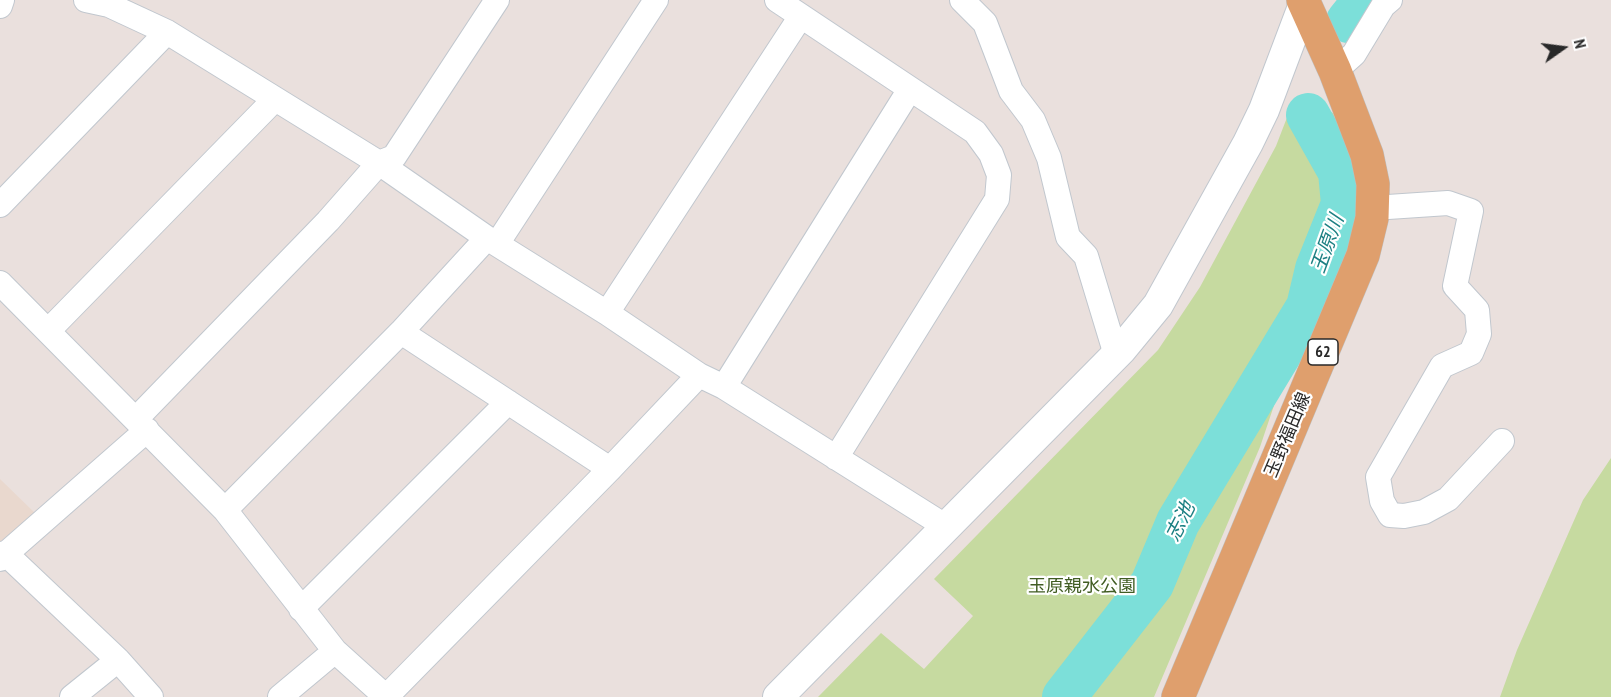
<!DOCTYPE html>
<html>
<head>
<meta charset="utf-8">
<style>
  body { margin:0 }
  #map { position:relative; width:1611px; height:697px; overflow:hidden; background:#eae0dd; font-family:"PT Sans Narrow",sans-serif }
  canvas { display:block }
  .north { position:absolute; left:1533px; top:18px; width:60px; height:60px; -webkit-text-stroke:4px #fff; paint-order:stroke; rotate:76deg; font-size:16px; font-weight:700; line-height:24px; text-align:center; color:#292929 }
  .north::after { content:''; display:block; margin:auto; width:21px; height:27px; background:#292929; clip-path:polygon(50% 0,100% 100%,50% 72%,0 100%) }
</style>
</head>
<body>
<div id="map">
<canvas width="1611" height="697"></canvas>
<div class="north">N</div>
</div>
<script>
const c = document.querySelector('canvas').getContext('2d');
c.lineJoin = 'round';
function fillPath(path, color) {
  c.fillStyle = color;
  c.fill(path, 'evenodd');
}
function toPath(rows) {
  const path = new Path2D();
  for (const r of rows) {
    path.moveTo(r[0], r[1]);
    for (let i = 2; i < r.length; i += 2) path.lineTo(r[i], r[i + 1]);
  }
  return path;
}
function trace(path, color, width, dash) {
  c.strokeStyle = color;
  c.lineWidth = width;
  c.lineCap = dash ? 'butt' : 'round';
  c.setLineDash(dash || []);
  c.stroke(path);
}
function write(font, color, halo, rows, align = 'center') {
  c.font = font + ' "PT Sans Narrow","Noto Sans JP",sans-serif';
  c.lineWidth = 4.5;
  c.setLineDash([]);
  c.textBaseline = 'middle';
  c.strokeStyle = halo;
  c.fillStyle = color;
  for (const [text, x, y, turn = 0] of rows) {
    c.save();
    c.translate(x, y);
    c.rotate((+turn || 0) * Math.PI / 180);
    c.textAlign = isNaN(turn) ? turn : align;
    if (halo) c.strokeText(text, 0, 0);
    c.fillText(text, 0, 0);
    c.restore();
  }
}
fillPath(toPath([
  [0,479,38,516,0,548]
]), '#e9d8ce');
fillPath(toPath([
  [1293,102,1313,102,1333,113,1351,151,1358,187,1351,236,1332,288,1295,343,1260,447,1154,697,818,697,881,633,924,669,973,616,934,579,1158,350,1200,287,1276,146],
  [1611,458,1611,697,1500,697,1517,650,1583,500]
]), '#c6daa0');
trace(toPath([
  [1348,21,1365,0],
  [1064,697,1152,584,1178,522,1308,307,1317,269,1343,204,1340,172,1308,115]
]), '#7cdfd9', 44);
const minor = toPath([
  [86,0,109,5,167,32,379,163,487,238,607,313,699,375,724,387,945,526],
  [777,0,975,132,991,154,999,175,997,199,836,458],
  [962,0,985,23,1011,91,1033,120,1049,158,1068,237,1086,256,1116,355],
  [0,6,2,0],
  [1335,71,1354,54,1383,6,1390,0],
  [0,205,167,32],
  [1373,208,1448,203,1471,211,1455,286,1477,310,1479,334,1471,353,1442,366,1378,477,1382,501,1390,515,1404,516,1424,512,1448,499,1502,441],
  [497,244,656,0],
  [0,283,225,510,335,651,386,697,610,469,699,375],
  [607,313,801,16],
  [48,331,275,99],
  [401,332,610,469],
  [724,387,910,89],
  [136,419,328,221,379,163,394,157,497,0],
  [225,510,401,332,487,238],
  [5,553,118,660,151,697],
  [0,559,147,430],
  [301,609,508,402],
  [72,697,118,660],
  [280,697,335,651]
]);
const tertiary = toPath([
  [778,697,1121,350,1158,305,1248,143,1264,110,1304,4]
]);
const primary = toPath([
  [1178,697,1363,255,1372,218,1373,184,1367,155,1335,71,1303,0]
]);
trace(minor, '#c1c7ce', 26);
trace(tertiary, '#c1c7ce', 32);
trace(primary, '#bfbfbf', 34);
trace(minor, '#fff', 24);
trace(tertiary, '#fff', 30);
trace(primary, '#df9f6d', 33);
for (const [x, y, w] of [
  [1323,352,30]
]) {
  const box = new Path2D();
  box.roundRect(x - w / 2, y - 13, w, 26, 4.5);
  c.fillStyle = '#fff';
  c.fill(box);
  trace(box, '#292929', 1.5);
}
write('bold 16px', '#292929', null, [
  ["62",1323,352]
]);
write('18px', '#292929', '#fff', [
  ["玉野福田線",1288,435,-67]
]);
write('18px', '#415d23', '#fff', [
  ["玉原親水公園",1082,587]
]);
write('italic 20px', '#1d8083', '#fff', [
  ["玉原川",1328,244,-70],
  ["志池",1181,522,-63]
]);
</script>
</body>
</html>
